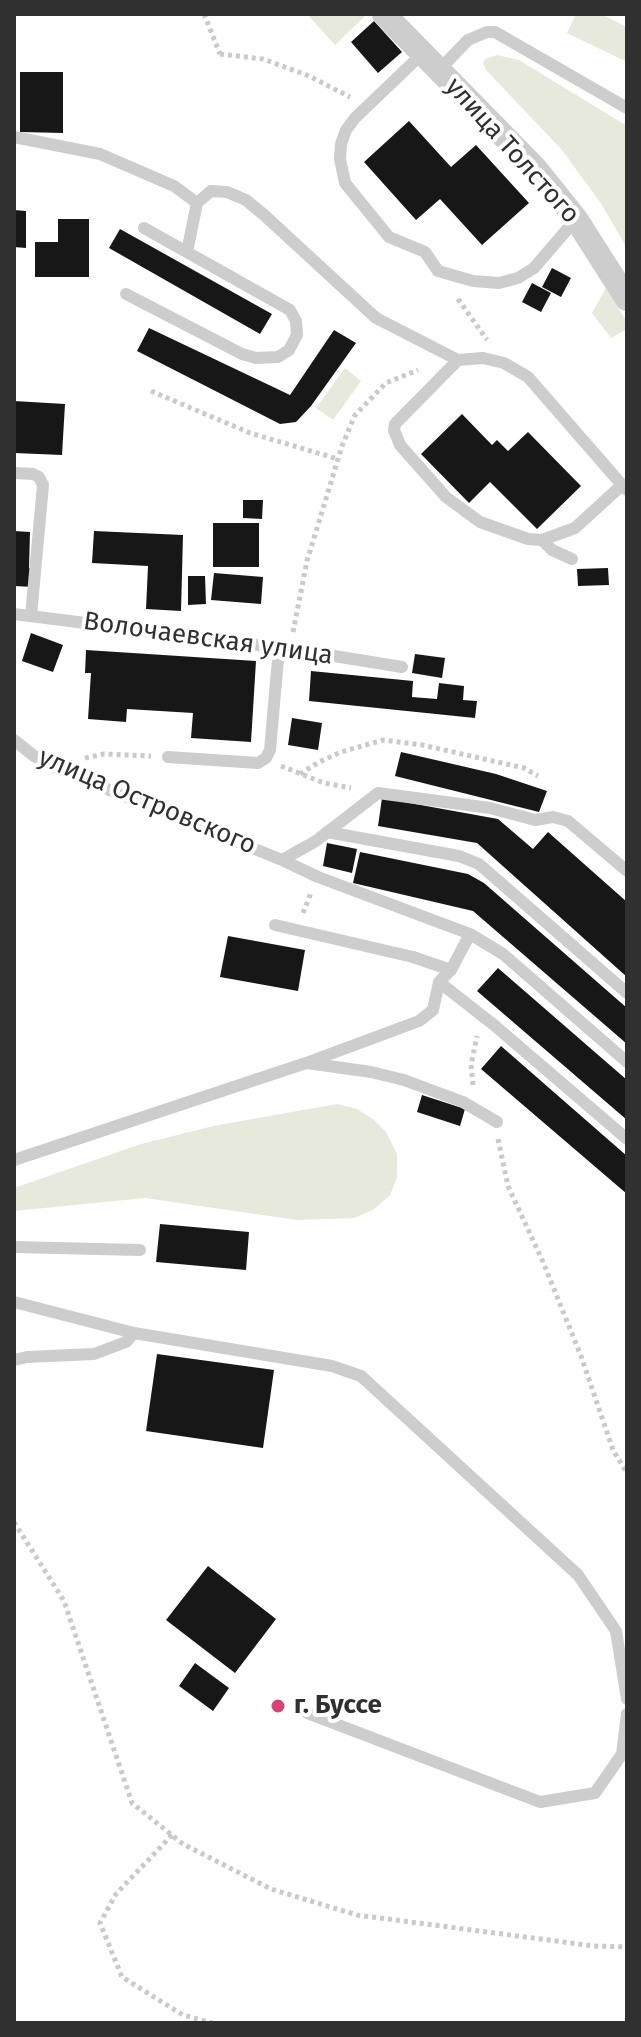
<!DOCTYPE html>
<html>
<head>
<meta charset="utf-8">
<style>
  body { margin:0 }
  #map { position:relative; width:641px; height:2037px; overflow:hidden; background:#fff; font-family:"Fira Sans",sans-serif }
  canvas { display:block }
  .frame { position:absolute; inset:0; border:16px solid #303030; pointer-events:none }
</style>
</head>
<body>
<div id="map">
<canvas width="641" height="2037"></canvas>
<div class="frame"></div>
</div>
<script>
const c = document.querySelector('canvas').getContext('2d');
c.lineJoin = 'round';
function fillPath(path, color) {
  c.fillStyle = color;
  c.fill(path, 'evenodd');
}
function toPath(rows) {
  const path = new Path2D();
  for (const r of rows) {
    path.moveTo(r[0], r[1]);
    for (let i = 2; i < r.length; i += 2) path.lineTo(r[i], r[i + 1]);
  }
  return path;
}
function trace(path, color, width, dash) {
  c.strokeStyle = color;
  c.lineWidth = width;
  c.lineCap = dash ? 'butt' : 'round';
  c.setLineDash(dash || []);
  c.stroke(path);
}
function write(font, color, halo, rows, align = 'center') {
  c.font = font + ' "Fira Sans",sans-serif';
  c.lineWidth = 8;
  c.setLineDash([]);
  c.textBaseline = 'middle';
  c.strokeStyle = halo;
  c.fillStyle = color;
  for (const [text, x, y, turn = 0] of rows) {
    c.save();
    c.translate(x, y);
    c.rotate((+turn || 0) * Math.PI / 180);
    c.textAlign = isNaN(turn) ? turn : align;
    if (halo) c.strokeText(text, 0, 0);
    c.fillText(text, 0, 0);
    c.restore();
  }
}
fillPath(toPath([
  [307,14,365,14,366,15,335,45],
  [576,14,601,14,627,27,627,62,567,33],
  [497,55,519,60,627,126,627,248,600,202,562,150,486,70,483,63,485,59],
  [606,288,627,322,627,329,611,338,592,313],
  [345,368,361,381,333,420,316,408],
  [337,1104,357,1109,374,1120,386,1132,397,1154,397,1178,390,1195,373,1210,354,1218,297,1220,145,1198,14,1211,14,1188,141,1144,213,1126]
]), '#e7e9dc');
fillPath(toPath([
  [374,21,402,52,378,73,351,42],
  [20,72,63,72,63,133,20,132],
  [409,121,451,167,476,145,529,203,482,245,440,199,416,220,364,162],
  [14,210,26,211,26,248,14,247],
  [58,219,89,219,89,277,35,277,35,242,58,242],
  [120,229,272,314,260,334,109,248],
  [552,268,571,278,561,297,542,287],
  [532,283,551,293,541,312,522,302],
  [149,328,290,395,334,330,356,343,311,406,296,422,280,424,137,351],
  [14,401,65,404,62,455,14,453],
  [462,414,492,445,497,440,508,451,528,432,581,486,537,529,490,482,469,503,421,454],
  [243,500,263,500,262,519,243,518],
  [213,523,259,523,259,567,213,567],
  [14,531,30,532,29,568,35,568,34,587,14,586],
  [94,531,183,535,181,611,146,609,148,566,92,563],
  [608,568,609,585,578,586,577,569],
  [214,573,263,577,261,604,211,600],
  [188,576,205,576,206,604,188,605],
  [31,633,63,645,53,672,22,661],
  [86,650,256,661,251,742,191,738,193,713,127,709,126,722,88,719,91,673,85,673],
  [415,654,445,658,442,678,412,673],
  [311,671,413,681,412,697,437,699,439,683,464,686,463,700,477,701,475,718,309,701],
  [292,718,322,723,318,750,288,745],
  [401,752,496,774,547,791,539,812,395,776],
  [382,798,498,819,533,849,548,832,627,902,627,977,477,843,378,826],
  [327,843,357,849,352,873,323,866],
  [360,852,468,874,484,883,627,1008,627,1044,473,911,353,883],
  [228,936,305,950,298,991,220,977],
  [498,968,627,1080,627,1120,477,991],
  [501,1046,627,1156,627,1194,481,1069],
  [422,1095,465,1109,460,1126,417,1112],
  [160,1224,249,1232,246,1270,156,1262],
  [157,1354,274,1370,263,1448,146,1431],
  [208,1566,276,1619,235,1673,166,1620],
  [195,1663,229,1688,213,1711,179,1686]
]), '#171717');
trace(toPath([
  [204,14,220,54],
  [220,54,263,59,309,76,350,97],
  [458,299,487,340],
  [151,391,250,433,338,459],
  [293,632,307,561,342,446,355,415,386,383,418,370],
  [85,758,104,754,151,756],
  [281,766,324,783,351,788],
  [300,774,319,762,341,752,383,740,422,745,524,768,538,776],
  [303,913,311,893],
  [473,1085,471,1065,477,1036],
  [498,1139,508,1186,543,1262,581,1356,613,1450,627,1473],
  [14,1522,64,1601,132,1803,183,1844,271,1889,357,1915,594,1946,627,1947],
  [172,1835,116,1894,100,1923,122,1977,183,2015,212,2023]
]), '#cacaca', 5, [4, 4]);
trace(toPath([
  [423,53,355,118,346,130,341,144,340,159,345,183,389,237,425,252,438,271,473,281,499,283,518,278,534,268,576,219],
  [440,69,468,40,487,32,495,32,627,108],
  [14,137,100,154,174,186,197,203],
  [187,252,197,203,211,191,227,192,246,200,263,214,376,318,458,360],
  [126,294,242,354,256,358,278,357,289,350,297,335,296,321,290,310,144,228],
  [14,473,33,474,39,477,43,485,31,616],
  [622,485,528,377,504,363,483,358,458,360,395,424,394,430,400,445,446,497,480,522,528,539,542,540,575,528,622,485,627,490],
  [542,540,552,550,572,559],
  [14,614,291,649,402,667],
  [14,740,34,756,53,767,282,860,318,877,470,934,503,954,627,1062],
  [168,757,258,763,266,758,270,750,279,648],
  [327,832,459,856,479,864,627,993],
  [282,860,316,841,378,793,490,808,535,820,553,817,568,821,627,871],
  [275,925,413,957,451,970],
  [439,982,494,1025,627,1139],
  [307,1063,371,1072,404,1080,463,1102,497,1122],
  [14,1160,306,1063,419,1021,433,1010,439,982,451,970,470,934],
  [14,1247,140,1250],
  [14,1302,134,1333,332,1366,361,1376,578,1575,616,1631,627,1699],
  [14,1360,27,1357,94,1354,126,1342,134,1333],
  [307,1713,540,1802,595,1793,622,1754,627,1714]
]), '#cdcdcd', 12);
trace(toPath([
  [384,14,536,169,576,219,627,299]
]), '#cdcdcd', 24);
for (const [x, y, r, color] of [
  [278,1706,8,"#d6437a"]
]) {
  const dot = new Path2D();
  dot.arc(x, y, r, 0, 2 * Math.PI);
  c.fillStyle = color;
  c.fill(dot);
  trace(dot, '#fff', 3);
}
write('26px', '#303030', '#fff', [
  ["улица Толстого",512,151,48],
  ["Волочаевская улица",208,639,8],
  ["улица Островского",147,802,23]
]);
write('bold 26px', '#303030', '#fff', [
  ["г. Буссе",294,1706]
], 'left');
</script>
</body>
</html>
